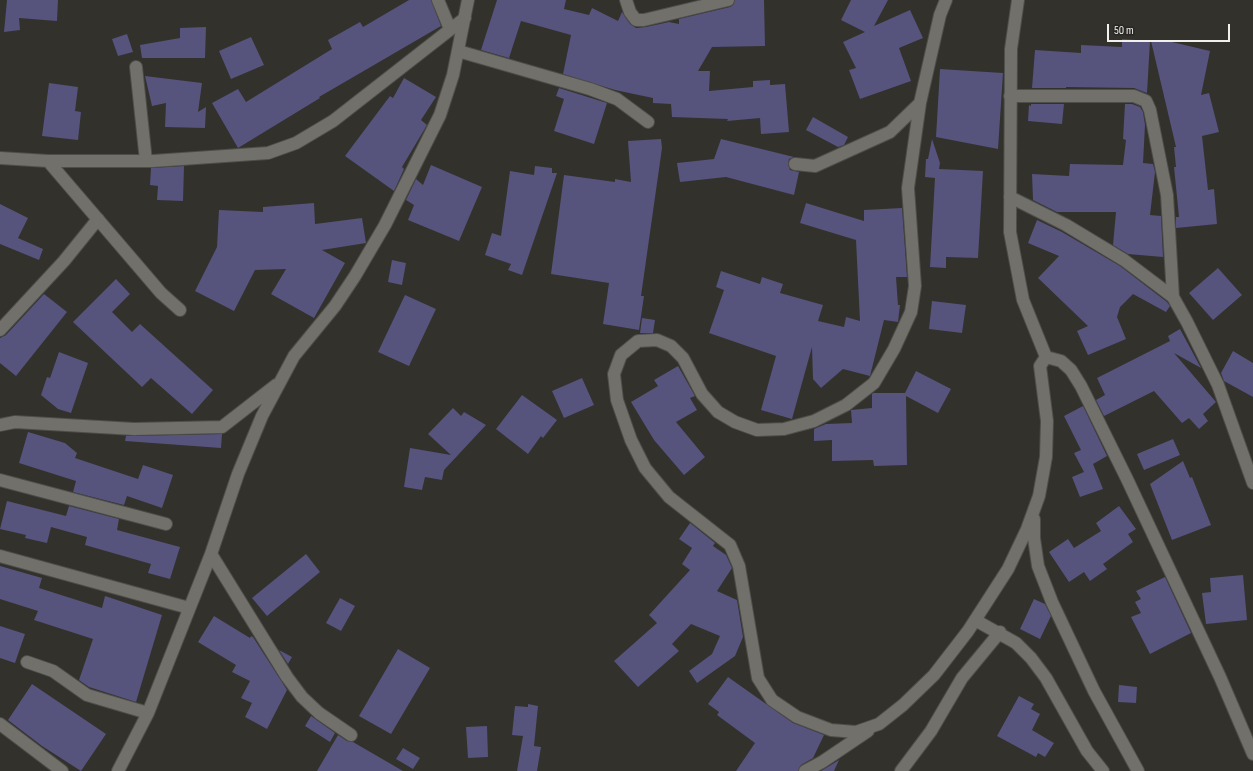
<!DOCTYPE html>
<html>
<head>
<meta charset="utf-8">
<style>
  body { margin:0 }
  #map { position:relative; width:1253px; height:771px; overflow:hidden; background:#32312c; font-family:"Sofia Sans Condensed",sans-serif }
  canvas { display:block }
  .scale { position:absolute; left:1107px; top:24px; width:123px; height:18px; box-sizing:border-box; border:2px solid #f1f0ed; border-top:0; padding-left:5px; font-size:12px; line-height:14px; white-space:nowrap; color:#f1f0ed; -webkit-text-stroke:3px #282723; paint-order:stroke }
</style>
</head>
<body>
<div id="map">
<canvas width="1253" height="771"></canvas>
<div class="scale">50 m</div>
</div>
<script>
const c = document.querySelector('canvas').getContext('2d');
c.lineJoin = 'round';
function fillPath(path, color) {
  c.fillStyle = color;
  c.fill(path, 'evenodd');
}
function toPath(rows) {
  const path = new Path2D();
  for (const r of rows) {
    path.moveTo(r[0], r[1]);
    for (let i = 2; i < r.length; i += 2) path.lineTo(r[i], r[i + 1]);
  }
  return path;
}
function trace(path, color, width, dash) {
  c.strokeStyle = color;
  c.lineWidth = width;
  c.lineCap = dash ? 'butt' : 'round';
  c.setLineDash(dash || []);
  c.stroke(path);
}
fillPath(toPath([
  [7,0,58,0,57,21,19,18,20,30,4,32],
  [409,0,431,0,441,26,319,97,320,98,238,148,212,103,238,89,246,102,332,49,328,40,360,22,363,27],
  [497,0,566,0,564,9,589,15,592,8,618,21,622,12,630,24,636,28,646,27,669,22,679,24,679,19,730,7,733,5,735,0,764,0,765,46,712,47,698,71,710,71,709,91,753,87,753,81,770,80,770,85,785,84,789,132,761,134,760,118,727,121,728,119,672,117,671,104,653,103,653,98,615,90,563,74,571,35,521,21,509,58,481,50],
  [851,0,888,0,874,26,910,10,923,38,899,48,911,81,860,99,849,70,856,68,843,42,865,32,841,20],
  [206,27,205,58,142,58,140,45,180,38,180,28],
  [127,34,133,52,118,56,112,39],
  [251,37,264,65,231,79,219,51],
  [1122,39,1150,41,1147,93,1134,88,1066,87,1066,88,1032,88,1035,50,1081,53,1081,45,1122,47],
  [1151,41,1172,42,1210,51,1201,95,1209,93,1219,132,1202,136,1208,190,1214,189,1217,224,1176,228,1176,217,1179,217,1174,167,1176,167,1174,147,1176,147],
  [940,69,1003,73,998,149,936,137],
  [145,76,202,83,198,112,206,107,205,128,165,127,166,103,152,106],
  [404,78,436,97,421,120,427,125,402,167,404,169,394,191,345,156,390,96,393,98],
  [49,83,78,87,75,111,81,112,78,140,42,136],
  [559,88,607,103,594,144,554,131,564,99,556,96],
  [1031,104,1064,104,1062,124,1028,121,1029,105,1031,106],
  [1125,104,1132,104,1140,107,1143,112,1145,125,1143,163,1153,164,1155,172,1150,215,1161,216,1163,257,1128,254,1113,245,1116,212,1057,212,1033,200,1032,174,1069,176,1070,164,1123,165,1126,140,1123,139],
  [813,117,848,137,844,145,838,147,806,130],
  [661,139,662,148,641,296,644,296,639,330,603,324,609,283,551,274,564,175,615,182,615,179,631,182,628,141],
  [721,139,794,157,789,159,788,164,790,170,799,172,794,195,726,177,680,182,677,163,714,159],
  [932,139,940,163,939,169,983,171,978,258,946,257,946,268,930,267,935,178,925,177,926,159,928,159],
  [431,165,482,187,459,241,408,220,414,205,406,200,416,179,423,185],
  [184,166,183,201,157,200,158,186,150,185,151,168],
  [535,166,552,168,552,173,557,173,522,275,508,270,511,264,485,255,492,233,501,236,510,171,534,175],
  [314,203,315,224,362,218,366,243,322,250,345,263,314,318,271,294,286,269,255,270,234,311,195,291,217,247,219,210,263,212,263,207],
  [806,203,864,221,864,210,902,208,907,277,896,277,898,305,900,305,898,322,884,320,870,376,843,369,821,388,813,379,812,347,792,419,761,410,776,356,709,333,724,290,716,287,721,271,760,284,762,277,783,284,780,293,823,305,818,321,844,327,846,317,860,321,856,240,800,223],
  [0,204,28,218,18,238,43,249,39,260,0,244],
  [1037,220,1062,232,1120,266,1167,302,1170,306,1166,312,1133,294,1120,307,1117,317,1126,339,1088,355,1077,331,1088,326,1038,278,1059,256,1028,243],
  [392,260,406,263,402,285,388,282],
  [1218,268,1242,295,1213,320,1189,293],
  [116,279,130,294,112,312,132,332,140,324,213,390,192,414,151,378,142,387,73,322],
  [44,294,67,312,16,376,0,363,0,338,6,335],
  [405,295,436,309,409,366,378,352],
  [932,301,966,305,962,333,929,329],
  [642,318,655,320,653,333,640,333],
  [1180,329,1201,368,1174,353,1216,402,1203,414,1208,421,1199,429,1189,418,1182,423,1154,391,1104,416,1096,400,1105,395,1097,378,1170,341,1168,336],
  [1233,351,1253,363,1253,397,1224,381,1221,373],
  [59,352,88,363,71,413,58,409,41,395,47,377,50,378],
  [678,366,695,396,690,398,697,410,676,422,705,457,684,475,654,440,631,402,658,386,654,380],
  [916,371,951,389,938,413,906,396,907,465,874,466,873,460,832,461,832,440,814,441,814,429,826,424,852,423,851,410,872,408,872,394,873,393,905,393],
  [582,378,594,405,564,418,552,391],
  [522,395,557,420,543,438,541,436,528,454,496,429],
  [1083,406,1107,456,1093,464,1103,489,1080,497,1072,477,1084,472,1074,453,1081,450,1064,416],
  [453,408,461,416,464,412,486,425,444,470,442,480,425,477,422,490,404,487,410,448,451,455,428,434],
  [28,432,65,443,77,453,75,458,138,479,143,465,173,475,162,508,127,496,124,505,73,492,76,481,19,463],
  [222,434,221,448,125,441,126,436],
  [1173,439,1180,455,1144,470,1137,454],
  [1183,461,1190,478,1192,477,1211,525,1172,540,1150,484],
  [7,501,66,516,69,506,119,519,117,530,180,547,170,579,148,573,151,564,85,545,87,537,51,527,47,543,25,538,26,535,0,529],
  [1119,506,1136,529,1128,534,1133,542,1103,564,1107,569,1090,581,1084,572,1069,582,1049,552,1068,539,1074,548,1101,531,1096,523],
  [690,523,715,543,713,546,726,555,732,568,717,591,737,600,743,637,735,656,697,683,689,671,712,654,720,636,691,624,672,644,679,651,638,687,614,661,657,623,649,615,690,570,682,564,692,548,679,539],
  [306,554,320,572,267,616,252,598],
  [0,566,42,578,39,588,102,608,105,596,162,615,136,702,89,687,79,680,93,639,34,620,38,611,0,599],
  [1243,575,1247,620,1206,624,1202,593,1211,592,1210,578],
  [1165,577,1191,633,1150,654,1131,617,1141,613,1135,602,1141,599,1136,591],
  [340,598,355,606,341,631,326,623],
  [1034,599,1045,604,1051,616,1040,639,1020,629],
  [214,616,250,638,251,636,253,637,287,690,267,729,245,717,252,703,241,698,250,681,232,672,236,665,198,642],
  [0,626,25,634,15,663,0,658],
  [398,649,430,668,391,734,359,716],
  [279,650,292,657,288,664],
  [728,677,793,723,824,735,813,758,801,765,798,771,736,771,755,743,717,715,719,712,708,704],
  [32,684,106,734,81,771,42,746,8,720],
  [1119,685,1137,687,1136,703,1118,702],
  [1019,696,1034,704,1031,709,1040,714,1032,730,1054,743,1045,757,1038,753,1036,757,997,736],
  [528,704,538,706,534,746,541,747,537,771,517,771,523,736,512,735,515,706,528,707],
  [311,716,335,733,330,742,305,726],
  [487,726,488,757,468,758,466,727],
  [338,735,347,741,353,742,403,771,317,771],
  [403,748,420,758,413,769,396,759],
  [839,760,834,771,821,771,826,768]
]), '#56537d');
const minor = toPath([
  [438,0,450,29],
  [626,0,630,12,636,20,644,20,728,0],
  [946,0,940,15,920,103,908,188,915,286,911,312,894,349,874,383,846,405,814,421,784,429,757,430,735,422,718,412,702,394,683,358,671,346,657,340,638,341,621,355,614,374,617,400,631,440,645,468,669,497,730,545,739,566,758,678,772,700,797,717,831,730,856,732,879,724,903,705,934,675,968,631,1008,569,1027,529,1039,496,1046,457,1047,421,1040,366,1046,357,1061,361,1071,370,1081,386,1127,479,1220,677,1253,754],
  [1018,0,1011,49,1010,232,1023,300,1046,357],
  [458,51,590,89,617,99,648,122],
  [136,67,146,161],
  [1010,96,1134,96,1146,101,1150,110,1167,195,1173,297],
  [0,158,48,161,153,161,268,153,296,143,333,121,465,18],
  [48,161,161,293,180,310],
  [795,164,815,166,890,132,920,103],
  [1010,197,1066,225,1124,260,1173,297,1187,322,1218,385,1253,483],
  [0,330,64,261,98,219],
  [0,425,15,422,134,429,222,427,276,385],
  [0,480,166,524],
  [1034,519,1034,538,1038,566,1052,602,1094,691,1138,771],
  [211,554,287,677,302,697,319,713,351,735],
  [0,556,189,608],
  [975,620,1016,643,1031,658,1046,678,1087,751,1103,771],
  [27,662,53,671,87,695,148,713],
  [0,724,62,771],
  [118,771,148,713,211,554,238,474,262,416,294,356,335,306,355,276,385,225,440,115,453,75,468,0],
  [805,771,822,762,868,731],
  [901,771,931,731,962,678,1000,632]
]);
trace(minor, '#4e4d49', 14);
trace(minor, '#72706b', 12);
</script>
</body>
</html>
